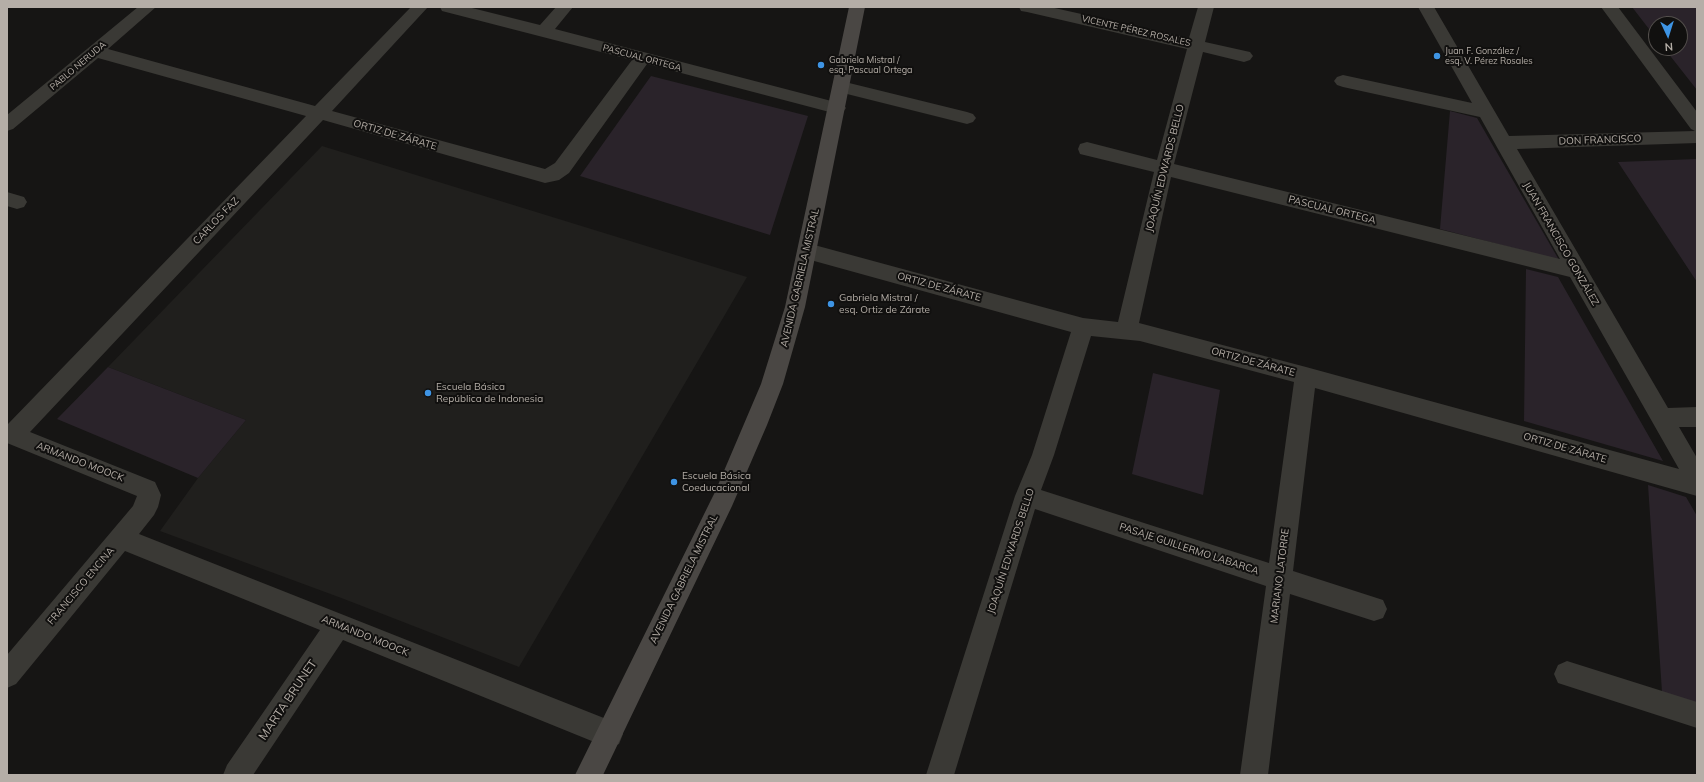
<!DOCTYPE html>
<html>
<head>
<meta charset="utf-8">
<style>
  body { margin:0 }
  #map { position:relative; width:1704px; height:782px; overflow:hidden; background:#161514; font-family:Mulish,sans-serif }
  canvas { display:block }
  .frame { position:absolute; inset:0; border:8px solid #b5aea7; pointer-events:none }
  .north { position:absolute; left:1648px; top:16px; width:40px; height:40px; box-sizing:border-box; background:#11100f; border:1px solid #534f4c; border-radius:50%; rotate:176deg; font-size:11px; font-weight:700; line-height:16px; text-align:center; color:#b5aea7 }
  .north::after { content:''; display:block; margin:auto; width:14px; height:18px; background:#3e94e4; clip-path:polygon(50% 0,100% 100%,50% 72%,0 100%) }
</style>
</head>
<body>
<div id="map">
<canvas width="1704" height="782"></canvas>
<div class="frame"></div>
<div class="north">N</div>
</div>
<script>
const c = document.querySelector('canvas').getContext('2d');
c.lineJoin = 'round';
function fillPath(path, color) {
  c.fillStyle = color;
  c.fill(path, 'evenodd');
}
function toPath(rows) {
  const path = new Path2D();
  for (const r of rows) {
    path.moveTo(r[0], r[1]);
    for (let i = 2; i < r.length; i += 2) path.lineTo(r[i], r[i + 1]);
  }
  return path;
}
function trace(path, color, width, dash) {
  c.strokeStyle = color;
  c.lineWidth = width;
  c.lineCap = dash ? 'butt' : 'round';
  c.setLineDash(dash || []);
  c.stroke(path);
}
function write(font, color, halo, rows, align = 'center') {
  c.font = font + ' Mulish,sans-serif';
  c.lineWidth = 4;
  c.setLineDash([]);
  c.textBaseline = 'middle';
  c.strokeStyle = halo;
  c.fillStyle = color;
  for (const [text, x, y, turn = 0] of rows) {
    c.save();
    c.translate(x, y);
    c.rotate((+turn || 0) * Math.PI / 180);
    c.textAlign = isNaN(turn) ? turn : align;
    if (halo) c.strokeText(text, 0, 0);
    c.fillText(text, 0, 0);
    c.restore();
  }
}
fillPath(toPath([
  [322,146,747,277,519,667,344,599,160,531,198,478,246,420,108,367]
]), '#201f1d');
fillPath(toPath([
  [1632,7,1697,7,1697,90,1664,48,1680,48,1680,24,1656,24,1656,38],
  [651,76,808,116,770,235,580,176],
  [1450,111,1477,118,1559,260,1440,229],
  [1697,159,1697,282,1618,162],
  [1526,269,1558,277,1663,461,1524,421],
  [108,367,246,420,198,478,57,419],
  [1153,373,1220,390,1203,495,1132,474],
  [1648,485,1686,497,1697,516,1697,704,1662,692]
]), '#2a232a');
fillPath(toPath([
  [138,7,156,7,108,49,315,106,411,7,428,7,332,111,545,169,555,163,632,60,442,11,440,7,468,7,540,25,556,7,573,7,555,29,843,104,846,108,843,112,837,114,647,64,569,173,559,180,545,183,323,120,30,432,155,482,161,495,158,507,154,515,139,534,619,724,623,734,619,744,609,748,343,640,253,775,223,775,227,765,320,630,125,551,16,684,7,688,7,655,133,506,137,496,7,443,7,423,8,424,306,116,98,58,13,129,7,131,7,115,138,7],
  [1019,7,1050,7,1189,38,1198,7,1214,7,1205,42,1250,52,1253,56,1250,60,1244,62,1203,52,1174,164,1560,259,1480,117,1343,87,1337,85,1334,81,1337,77,1343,75,1472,103,1418,7,1434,7,1509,136,1695,131,1691,129,1601,7,1618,7,1697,112,1697,143,1517,149,1668,408,1697,407,1697,427,1679,427,1697,458,1697,496,1315,388,1293,571,1383,600,1387,609,1383,618,1374,621,1290,594,1268,775,1240,775,1266,586,1035,509,954,775,926,775,1015,496,1032,455,1071,332,807,259,800,256,797,251,800,246,807,243,1083,318,1118,322,1154,172,1080,154,1078,149,1080,144,1087,142,1157,160,1187,49,1027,12,1021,11,1019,7],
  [1171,177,1570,277,1679,469,1306,367,1139,323,1171,177],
  [1091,336,1140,341,1294,382,1269,563,1041,490,1054,455,1091,336],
  [841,81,967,112,973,114,976,118,973,122,967,124,835,91,832,87,835,83,841,81],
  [7,192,24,197,27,202,24,207,17,209,7,206,7,192],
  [1567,661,1697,702,1697,728,1558,683,1554,674,1558,665,1567,661]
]), '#3a3935');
fillPath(toPath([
  [849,7,865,7,805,307,783,384,767,425,732,506,603,775,575,775,715,492,761,384,785,307,849,7]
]), '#4a4744');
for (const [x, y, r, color] of [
  [1437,56,4,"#3e94e4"],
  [821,65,4,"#3e94e4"],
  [831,304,4,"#3e94e4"],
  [428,393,4,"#3e94e4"],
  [674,482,4,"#3e94e4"]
]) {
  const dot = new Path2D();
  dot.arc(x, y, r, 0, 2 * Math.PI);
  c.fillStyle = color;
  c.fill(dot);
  trace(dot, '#11100f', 1.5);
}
write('9px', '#b5aea7', '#11100f', [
  ["VICENTE PÉREZ ROSALES",1136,31,13],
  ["PASCUAL ORTEGA",642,58,15],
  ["PABLO NERUDA",78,66,-40]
]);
write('9px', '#b5aea7', '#11100f', [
  ["Juan F. González /",1445,51],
  ["esq. V. Pérez Rosales",1445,61],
  ["Gabriela Mistral /",829,60],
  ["esq. Pascual Ortega",829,70]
], 'left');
write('10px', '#b5aea7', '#11100f', [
  ["ORTIZ DE ZÁRATE",395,135,16],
  ["DON FRANCISCO",1600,140,-2],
  ["JOAQUÍN EDWARDS BELLO",1165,168,-76],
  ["PASCUAL ORTEGA",1332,210,14],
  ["CARLOS FAZ",216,221,-46],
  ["JUAN FRANCISCO GONZÁLEZ",1561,244,60],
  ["AVENIDA GABRIELA MISTRAL",800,278,-77],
  ["ORTIZ DE ZÁRATE",939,287,15],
  ["ORTIZ DE ZÁRATE",1253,362,15],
  ["ORTIZ DE ZÁRATE",1565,448,16],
  ["ARMANDO MOOCK",80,462,21],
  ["PASAJE GUILLERMO LABARCA",1189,549,18],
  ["JOAQUÍN EDWARDS BELLO",1011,551,-72],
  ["MARIANO LATORRE",1280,576,-83],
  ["AVENIDA GABRIELA MISTRAL",684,579,-64],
  ["FRANCISCO ENCINA",81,586,-50],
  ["ARMANDO MOOCK",365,636,22]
]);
write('10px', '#b5aea7', '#11100f', [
  ["Gabriela Mistral /",839,298],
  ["esq. Ortiz de Zárate",839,310],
  ["Escuela Básica",436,387],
  ["República de Indonesia",436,399],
  ["Escuela Básica",682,476],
  ["Coeducacional",682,488]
], 'left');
write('12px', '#b5aea7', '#11100f', [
  ["MARTA BRUNET",288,700,-56]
]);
</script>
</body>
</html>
